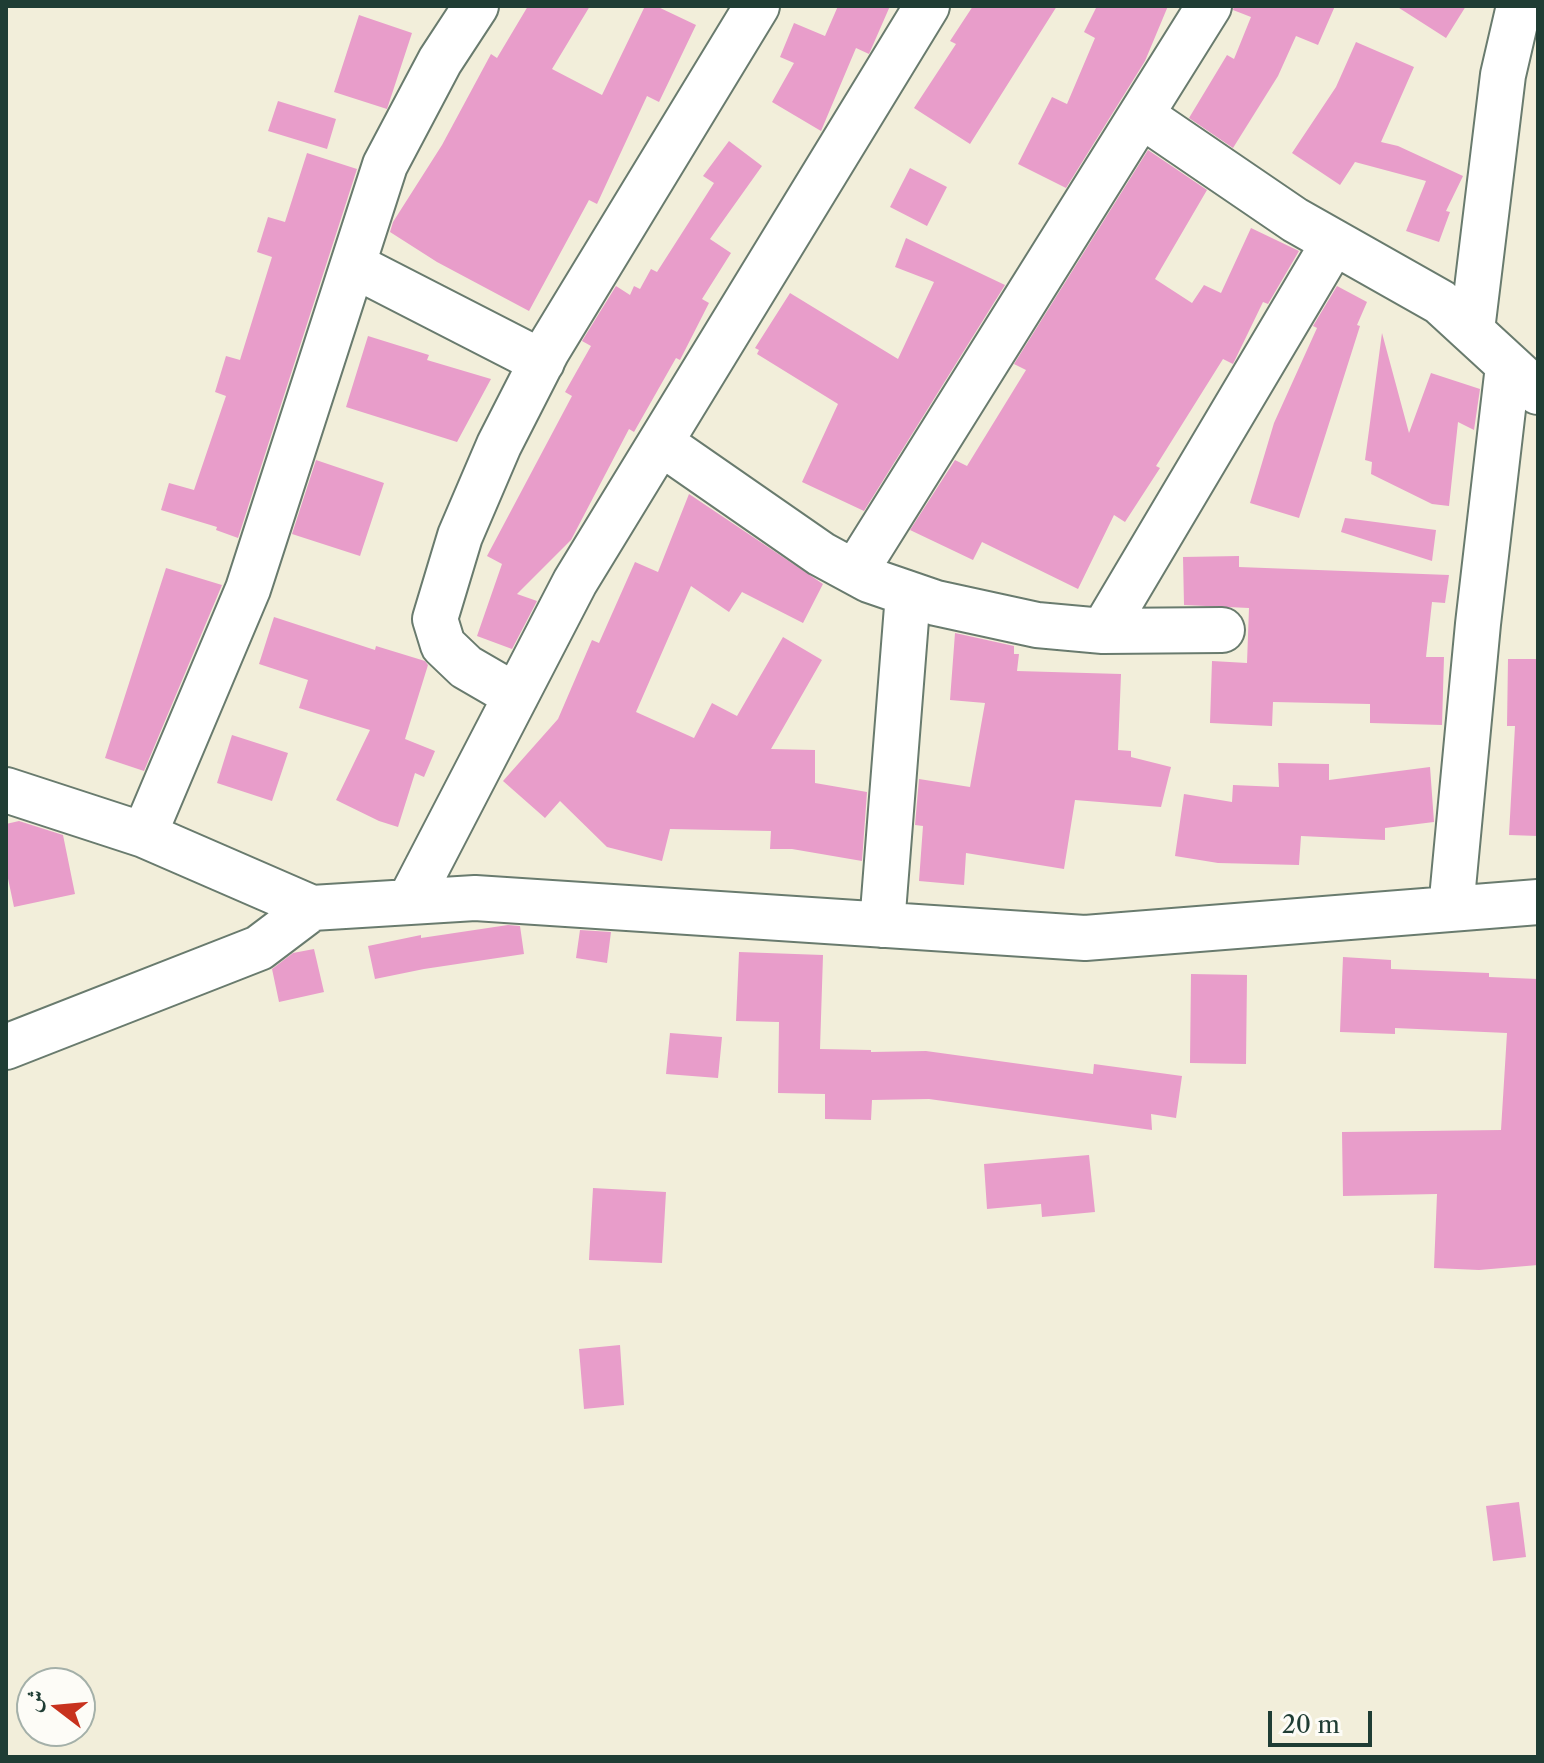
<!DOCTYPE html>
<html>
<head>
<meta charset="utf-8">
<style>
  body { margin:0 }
  #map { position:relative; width:1544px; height:1763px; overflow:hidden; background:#f2eeda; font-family:"Libre Caslon Text",Amiri,serif }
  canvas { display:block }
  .frame { position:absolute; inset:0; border:8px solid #1f3d34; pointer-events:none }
  .north { position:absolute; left:16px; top:1667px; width:80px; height:80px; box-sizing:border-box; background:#fdfcf7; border:2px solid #a4b0a9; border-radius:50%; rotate:286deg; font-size:22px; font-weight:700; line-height:32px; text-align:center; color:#1f3d34 }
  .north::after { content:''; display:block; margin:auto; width:28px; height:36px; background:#c8321e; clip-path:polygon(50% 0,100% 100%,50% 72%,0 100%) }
  .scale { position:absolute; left:1268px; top:1711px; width:104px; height:36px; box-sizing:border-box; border:4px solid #1f3d34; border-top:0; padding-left:10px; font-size:24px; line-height:28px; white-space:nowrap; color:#1f3d34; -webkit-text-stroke:6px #fdfcf7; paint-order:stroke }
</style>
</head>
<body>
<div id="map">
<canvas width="1544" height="1763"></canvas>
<div class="frame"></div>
<div class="north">ش</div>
<div class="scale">20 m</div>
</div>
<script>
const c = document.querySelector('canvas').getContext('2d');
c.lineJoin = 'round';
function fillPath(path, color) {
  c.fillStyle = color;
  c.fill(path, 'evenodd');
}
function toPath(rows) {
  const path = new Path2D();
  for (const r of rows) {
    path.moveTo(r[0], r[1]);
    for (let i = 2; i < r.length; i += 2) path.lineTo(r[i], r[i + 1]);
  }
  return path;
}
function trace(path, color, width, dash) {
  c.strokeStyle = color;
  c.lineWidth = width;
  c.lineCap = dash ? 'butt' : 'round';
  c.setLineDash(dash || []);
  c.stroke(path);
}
fillPath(toPath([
  [528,6,590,6,552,69,602,95,645,6,656,6,696,25,659,102,647,96,597,204,589,200,529,311,437,262,390,232,393,222,442,145,491,54,497,58],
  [838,6,890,6,869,54,856,48,821,131,772,102,794,63,780,57,794,23,825,36],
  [973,6,1057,6,970,144,914,108,956,44,950,41],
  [1097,6,1168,6,1145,61,1066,188,1018,164,1052,97,1067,104,1095,38,1084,32],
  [1234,6,1335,6,1318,45,1296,36,1278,76,1233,148,1189,118,1227,55,1234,59,1251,17,1233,10],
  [1396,6,1466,6,1446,38],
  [359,15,412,33,387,109,334,92],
  [1356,42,1414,67,1381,142,1398,146,1463,176,1446,211,1450,212,1439,242,1406,231,1426,181,1355,162,1340,185,1292,153,1336,87],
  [278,101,336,119,327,149,268,131],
  [729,141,762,166,710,239,731,253,702,299,709,303,680,360,676,358,634,432,629,429,571,540,517,594,537,601,512,649,477,636,502,564,487,556,572,396,565,392,591,346,582,341,616,286,630,295,634,286,640,289,651,269,657,272,714,183,703,176],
  [1148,150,1207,190,1155,279,1192,303,1204,285,1221,293,1251,228,1299,251,1268,304,1263,302,1233,364,1223,359,1156,466,1160,468,1125,522,1114,515,1078,589,982,542,973,560,910,530,955,460,967,466,1026,370,1014,364],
  [307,153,357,169,238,538,216,530,217,527,161,510,169,483,194,490,226,396,215,392,226,356,240,360,272,257,257,252,268,217,285,222],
  [910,168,947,187,927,226,890,207],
  [906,238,1005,285,864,511,802,482,838,404,757,354,759,350,755,348,790,293,898,359,934,282,895,267],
  [1337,286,1367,302,1357,325,1360,326,1299,518,1250,503,1274,423,1317,328,1313,326],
  [1382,333,1409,433,1431,373,1480,389,1474,430,1458,422,1449,506,1432,504,1371,474,1372,462,1365,460],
  [368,336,429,355,427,360,491,379,457,442,346,407],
  [316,460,384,483,360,556,292,534],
  [689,494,823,584,803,623,742,592,729,612,691,586,636,712,694,738,712,703,737,716,783,637,822,660,771,749,815,750,815,783,867,792,862,861,792,849,770,849,771,831,670,829,662,861,607,847,560,801,545,818,503,781,558,719,592,640,599,643,635,562,658,572],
  [1345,518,1436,530,1432,561,1341,532],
  [1239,556,1239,567,1449,575,1445,603,1432,602,1426,657,1444,657,1442,725,1370,723,1370,704,1273,702,1272,726,1210,723,1212,661,1247,663,1249,608,1184,605,1183,557],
  [166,568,222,585,144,771,105,758],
  [274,617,375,650,376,646,425,661,428,665,405,739,435,751,424,777,415,773,398,827,379,821,336,800,370,730,299,708,308,680,259,664],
  [955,633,1014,646,1014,654,1019,654,1017,671,1121,674,1118,750,1131,751,1131,757,1171,767,1161,807,1075,800,1064,869,966,853,964,885,919,881,923,826,915,825,919,779,970,787,985,703,950,700],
  [1508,659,1538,659,1538,836,1509,835,1515,726,1507,726],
  [232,735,288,753,272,801,217,783],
  [1278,763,1329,764,1329,780,1430,767,1434,822,1385,828,1385,840,1301,836,1299,865,1218,863,1175,856,1184,794,1232,802,1233,785,1279,787],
  [19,821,63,835,75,894,14,907,6,869,6,824],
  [508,925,520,926,524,954,424,969,375,979,368,946,421,935,421,938],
  [580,930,611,932,607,963,576,958],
  [314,949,324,992,279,1002,272,969,293,953],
  [739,952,823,955,820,1049,871,1050,871,1052,926,1051,1093,1074,1094,1064,1182,1076,1176,1118,1151,1114,1152,1130,929,1099,872,1100,871,1120,825,1119,825,1094,778,1093,779,1022,736,1021],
  [1343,957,1391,960,1391,969,1489,973,1489,977,1538,979,1538,1265,1479,1270,1434,1268,1437,1194,1343,1196,1342,1132,1501,1130,1507,1033,1395,1028,1395,1034,1340,1032],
  [1191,974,1247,975,1246,1064,1190,1063],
  [670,1033,722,1037,718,1078,666,1074],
  [1089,1155,1095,1212,1042,1217,1041,1204,987,1209,984,1164],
  [593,1188,666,1192,662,1263,589,1260],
  [620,1345,624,1405,584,1409,579,1349],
  [1519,1502,1526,1557,1493,1561,1486,1506]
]), '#e89dca');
const minor = toPath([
  [1141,115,1295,220,1440,302,1538,392],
  [353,265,542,362],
  [1472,330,1503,75,1519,6],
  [661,443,821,554,869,580,936,603,1037,625,1103,631,1222,630],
  [855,572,1209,6],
  [1103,631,1334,242],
  [516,696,466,667,443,645,435,619,460,536,499,445,547,351,757,6],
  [6,790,144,835,312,908,475,898,1085,938,1538,902],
  [144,835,248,589,385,165,440,61,476,6],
  [409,902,575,582,927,6],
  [1451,909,1478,624,1508,366],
  [882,925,908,594],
  [6,1047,259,948,312,908]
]);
trace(minor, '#697b6e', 48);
trace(minor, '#fff', 44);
</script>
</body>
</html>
